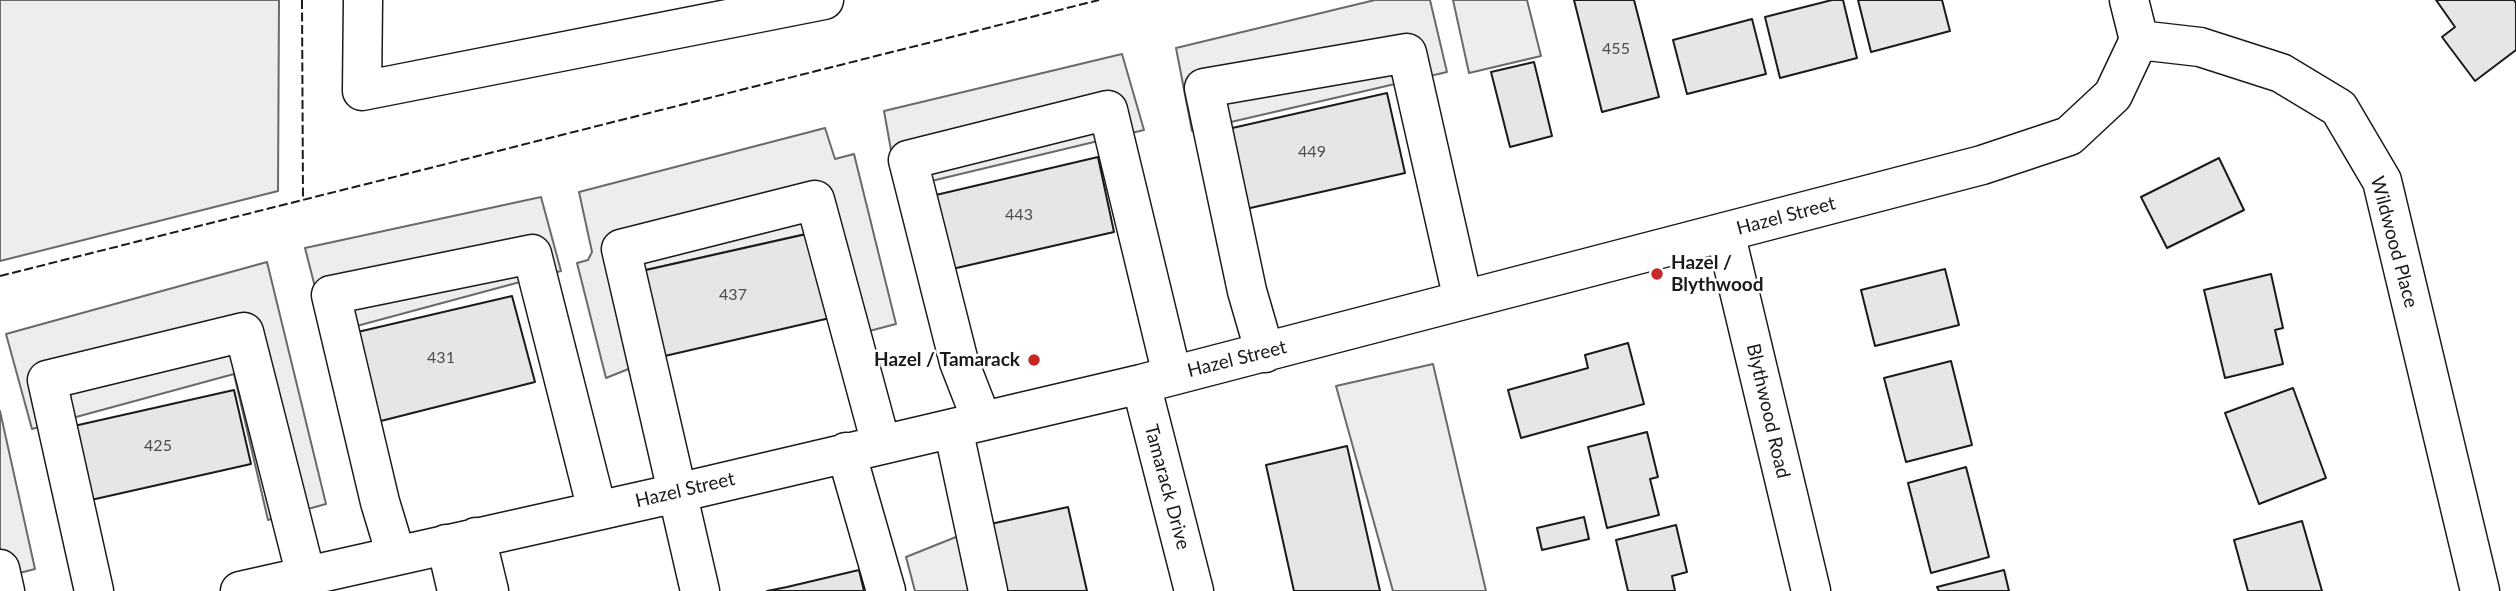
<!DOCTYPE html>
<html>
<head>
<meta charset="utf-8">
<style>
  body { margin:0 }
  canvas { display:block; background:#fff }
</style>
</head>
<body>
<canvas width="2516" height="591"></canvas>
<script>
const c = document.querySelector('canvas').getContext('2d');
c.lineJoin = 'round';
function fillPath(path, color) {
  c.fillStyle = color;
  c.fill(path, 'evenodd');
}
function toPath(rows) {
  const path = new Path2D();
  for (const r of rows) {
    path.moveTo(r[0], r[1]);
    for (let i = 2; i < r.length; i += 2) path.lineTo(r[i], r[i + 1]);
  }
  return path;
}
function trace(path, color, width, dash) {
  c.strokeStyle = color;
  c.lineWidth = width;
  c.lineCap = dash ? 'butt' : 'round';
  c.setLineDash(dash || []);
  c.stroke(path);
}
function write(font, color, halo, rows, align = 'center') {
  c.font = font + ' Lato,sans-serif';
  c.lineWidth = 5;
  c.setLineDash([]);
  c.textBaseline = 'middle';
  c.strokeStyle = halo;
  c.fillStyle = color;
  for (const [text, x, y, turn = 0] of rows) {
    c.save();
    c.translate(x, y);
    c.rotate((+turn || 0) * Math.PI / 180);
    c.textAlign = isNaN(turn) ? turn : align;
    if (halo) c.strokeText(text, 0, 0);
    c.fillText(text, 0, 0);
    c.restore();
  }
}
const built = toPath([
  [0,0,279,0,278,191,0,261,0,0],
  [1375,0,1430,0,1447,72,1192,131,1176,48,1375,0],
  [1453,0,1527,0,1541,56,1469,73,1453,0],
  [1122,54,1144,130,898,189,884,111,1122,54],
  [825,128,835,159,854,154,896,324,854,335,810,233,637,272,656,358,606,378,577,263,588,260,592,252,579,192,825,128],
  [541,197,561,271,327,334,305,248,541,197],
  [267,262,326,504,268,520,234,374,32,429,6,334,267,262],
  [1433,364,1486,591,1393,591,1336,386,1433,364],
  [0,411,35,569,0,578,0,411],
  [986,525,1001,591,915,591,906,557,986,525]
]);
fillPath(built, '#ededed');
trace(built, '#6a6a6a', 2);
const building = toPath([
  [1574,0,1634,0,1659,97,1602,112,1574,0],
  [1832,0,1843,0,1857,58,1780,78,1765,17,1832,0],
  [1858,0,1942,0,1950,31,1871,52,1858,0],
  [2436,0,2514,0,2516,3,2516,50,2475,81,2442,37,2455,27,2436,0],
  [1752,19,1766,74,1687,94,1673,40,1752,19],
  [1534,62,1552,136,1510,147,1491,72,1534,62],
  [1387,93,1405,173,1237,211,1219,131,1387,93],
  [1098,157,1114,232,939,272,923,198,1098,157],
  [2219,158,2244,210,2167,248,2141,197,2219,158],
  [811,233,830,318,656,358,637,272,811,233],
  [1945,269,1959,325,1875,346,1861,290,1945,269],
  [2271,274,2283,328,2275,330,2283,364,2225,378,2204,290,2271,274],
  [512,296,535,382,369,424,349,334,512,296],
  [1628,343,1644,404,1521,438,1508,390,1588,368,1585,355,1628,343],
  [1951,361,1972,445,1906,462,1884,378,1951,361],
  [2293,388,2326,478,2259,504,2225,413,2293,388],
  [234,390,251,464,82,502,65,428,234,390],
  [1647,432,1658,477,1650,479,1659,515,1607,528,1588,447,1647,432],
  [1347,446,1380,591,1294,591,1266,465,1347,446],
  [1966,467,1989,557,1931,573,1908,483,1966,467],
  [1068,507,1087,591,1001,591,986,525,1068,507],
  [1584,517,1589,539,1542,550,1537,528,1584,517],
  [2302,521,2322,591,2248,591,2234,540,2302,521],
  [1676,525,1687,572,1672,576,1675,591,1628,591,1616,540,1676,525],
  [859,570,864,591,767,591,787,587,859,570],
  [2004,570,2009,591,1939,591,1937,587,2004,570]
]);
fillPath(building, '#e6e6e6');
trace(building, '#1a1a1a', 2);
const minor = toPath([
  [363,0,362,91,824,0],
  [2139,40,2200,47,2281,73,2339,108,2382,181,2480,591],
  [1725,232,1811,591],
  [1265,353,1247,291,1204,88,1407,53,1463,300],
  [1141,384,1194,591],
  [982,421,959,362,908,160,1108,110,1172,375],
  [953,428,988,591],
  [846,452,886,591],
  [476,537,489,591],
  [446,544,457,591],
  [396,555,380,502,331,295,532,254,597,510],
  [0,569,5,591],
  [94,591,47,380,244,332,306,576],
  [240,591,677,493,1141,384,1982,165,2069,136,2113,95,2139,40,2129,0],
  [700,591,621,249,815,200,881,444]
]);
trace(minor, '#1a1a1a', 41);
trace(minor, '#fff', 38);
trace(toPath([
  [302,0,303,199],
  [0,276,1099,0]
]), '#1a1a1a', 2, [9, 3.5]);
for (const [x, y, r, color] of [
  [1657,274,7,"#c62828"],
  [1034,360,7,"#c62828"]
]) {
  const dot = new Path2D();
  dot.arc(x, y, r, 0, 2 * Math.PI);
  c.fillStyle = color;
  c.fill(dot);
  trace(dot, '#fff', 2.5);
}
write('16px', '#4d4d4d', null, [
  ["455",1616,49],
  ["449",1312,152],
  ["443",1019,215],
  ["437",733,295],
  ["431",441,358],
  ["425",158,446]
]);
write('19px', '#1a1a1a', '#fff', [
  ["Hazel Street",1786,216,-15],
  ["Wildwood Place",2394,242,75],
  ["Hazel Street",1237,359,-14],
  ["Blythwood Road",1768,411,77],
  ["Tamarack Drive",1167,487,75],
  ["Hazel Street",685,490,-13]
]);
write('bold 19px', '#1a1a1a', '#fff', [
  ["Hazel /",1671,263],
  ["Blythwood",1671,285],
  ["Hazel / Tamarack",1020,360,"right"]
], 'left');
</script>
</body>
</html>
